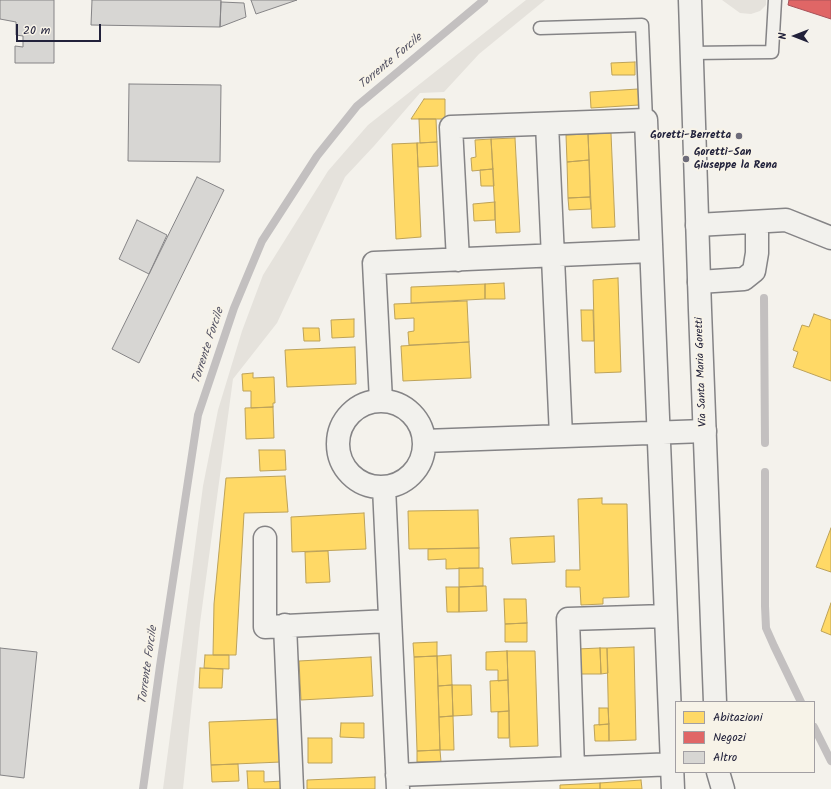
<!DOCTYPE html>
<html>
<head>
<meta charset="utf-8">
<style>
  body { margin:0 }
  #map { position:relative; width:831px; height:789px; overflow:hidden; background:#f4f2ec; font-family:Kalam,sans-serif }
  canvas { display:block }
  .legend { position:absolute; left:675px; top:701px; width:140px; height:72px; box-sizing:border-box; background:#f7f3e8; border:1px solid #a29fa3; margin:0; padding:5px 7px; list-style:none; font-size:12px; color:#22223b }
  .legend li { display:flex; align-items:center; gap:8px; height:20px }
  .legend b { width:20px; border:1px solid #a29fa3 }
  .north { position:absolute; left:775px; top:16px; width:40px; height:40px; -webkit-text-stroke:3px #f7f3e8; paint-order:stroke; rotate:270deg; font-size:11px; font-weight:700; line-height:16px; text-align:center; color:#22223b }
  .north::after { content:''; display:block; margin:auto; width:14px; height:18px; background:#22223b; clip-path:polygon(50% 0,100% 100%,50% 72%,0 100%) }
  .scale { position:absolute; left:16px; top:24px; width:85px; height:18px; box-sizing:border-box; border:2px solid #22223b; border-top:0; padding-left:5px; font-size:12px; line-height:14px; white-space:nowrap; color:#22223b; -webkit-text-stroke:3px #f7f3e8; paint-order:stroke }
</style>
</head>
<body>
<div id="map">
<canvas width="831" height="789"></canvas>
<ul class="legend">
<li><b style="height:11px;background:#ffd966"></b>Abitazioni</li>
<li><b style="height:11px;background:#e06666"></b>Negozi</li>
<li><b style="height:11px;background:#d7d6d3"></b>Altro</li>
</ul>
<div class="north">N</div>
<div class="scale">20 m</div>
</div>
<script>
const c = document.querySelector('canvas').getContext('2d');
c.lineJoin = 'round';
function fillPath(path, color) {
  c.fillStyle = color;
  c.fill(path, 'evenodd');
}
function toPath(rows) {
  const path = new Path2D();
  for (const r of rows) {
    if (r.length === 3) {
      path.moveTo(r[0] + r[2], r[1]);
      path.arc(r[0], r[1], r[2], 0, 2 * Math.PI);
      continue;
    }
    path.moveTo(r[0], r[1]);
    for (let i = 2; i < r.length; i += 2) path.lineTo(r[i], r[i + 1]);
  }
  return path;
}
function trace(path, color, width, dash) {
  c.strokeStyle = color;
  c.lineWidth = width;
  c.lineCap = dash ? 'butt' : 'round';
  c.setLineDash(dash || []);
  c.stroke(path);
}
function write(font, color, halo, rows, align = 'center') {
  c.font = font + ' Kalam,sans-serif';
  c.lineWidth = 4;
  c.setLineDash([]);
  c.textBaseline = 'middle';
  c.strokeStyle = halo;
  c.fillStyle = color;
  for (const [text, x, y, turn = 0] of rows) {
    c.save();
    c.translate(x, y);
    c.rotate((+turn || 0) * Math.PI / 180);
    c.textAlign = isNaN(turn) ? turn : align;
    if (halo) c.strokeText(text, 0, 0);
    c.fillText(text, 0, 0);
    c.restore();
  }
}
fillPath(toPath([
  [526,0,545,0,479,54,444,92,420,93,374,146,345,177,277,323,233,379,200,623,183,789,163,789,203,486,218,410,242,331,263,275,328,171,368,125],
  [722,0,766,0,766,5,760,11,751,14,740,13]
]), '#e5e2dc');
const homes = toPath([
  [635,62,635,75,612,75,611,63,635,62],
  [638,89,639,105,591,108,590,92,638,89],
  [424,99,445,99,445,119,411,119,424,99],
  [419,119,436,119,437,142,420,143,419,119],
  [611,133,615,227,592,228,588,134,611,133],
  [588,134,589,160,567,162,566,135,588,134],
  [515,138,520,232,496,233,491,139,515,138],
  [491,139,493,169,472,171,471,158,476,157,475,140,491,139],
  [437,142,438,166,418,167,417,143,437,142],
  [417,143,421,237,396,239,392,144,417,143],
  [589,160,590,197,568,198,567,162,589,160],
  [493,169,494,186,481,186,480,170,493,169],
  [590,197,591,209,569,210,568,198,590,197],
  [495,202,495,220,474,221,473,204,495,202],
  [618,278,621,372,595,373,593,280,618,278],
  [504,283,505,299,485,299,485,284,504,283],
  [485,284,485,299,411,303,411,287,485,284],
  [467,301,469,342,409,345,408,332,414,331,414,318,395,319,394,304,467,301],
  [581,310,593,310,594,341,582,341,581,310],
  [814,314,831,320,831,381,793,367,798,352,793,350,802,325,809,327,814,314],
  [354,319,354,337,332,338,331,320,354,319],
  [303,328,319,328,320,341,304,341,303,328],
  [469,342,471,378,403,381,401,346,469,342],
  [355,347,356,384,287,387,285,350,355,347],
  [253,373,253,378,274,377,275,403,273,403,273,407,251,408,251,391,243,391,242,374,253,373],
  [273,407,274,438,246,439,245,408,273,407],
  [259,450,285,450,286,470,260,471,259,450],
  [285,476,288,512,244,513,236,655,213,655,214,604,226,478,285,476],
  [602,498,602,504,627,504,629,597,603,598,603,604,581,605,580,587,566,587,566,570,580,570,578,499,602,498],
  [478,510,479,548,409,549,408,511,478,510],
  [364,513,366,549,292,552,291,517,364,513],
  [831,528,831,572,816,567,831,528],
  [554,536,555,562,512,564,510,538,554,536],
  [479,548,479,568,446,569,446,559,428,560,428,549,479,548],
  [328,551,330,582,306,583,305,552,328,551],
  [459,568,483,568,483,586,459,587,459,568],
  [483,586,486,586,487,611,459,612,459,587,483,586],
  [446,587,459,587,459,612,447,612,446,587],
  [504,599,526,599,527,623,505,624,504,599],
  [831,603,831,635,821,631,831,603],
  [527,623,527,642,505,642,505,624,527,623],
  [437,642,437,656,414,657,413,643,437,642],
  [634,647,636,740,609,741,607,648,634,647],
  [600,648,607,648,608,673,601,674,600,648],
  [600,648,601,674,578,674,577,649,600,648],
  [507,651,508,680,498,681,498,670,486,670,486,652,507,651],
  [507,651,535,651,538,746,510,747,507,651],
  [205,655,229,655,229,669,204,668,205,655],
  [451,655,452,685,438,686,437,656,451,655],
  [437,656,440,750,417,751,414,657,437,656],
  [371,657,373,696,301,700,299,661,371,657],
  [200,668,223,669,222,688,199,688,200,668],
  [508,680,509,711,491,712,490,681,508,680],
  [452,685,453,716,439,717,438,686,452,685],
  [452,685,471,685,472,715,453,716,452,685],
  [599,708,608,708,609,724,599,725,599,708],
  [509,711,509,738,498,738,498,712,509,711],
  [453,716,454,750,440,750,439,717,453,716],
  [280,719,281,762,211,765,209,722,280,719],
  [341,723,364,723,364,738,340,737,341,723],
  [609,724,609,741,595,741,594,725,609,724],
  [308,738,332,738,332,763,308,763,308,738],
  [440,750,441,762,417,762,417,751,440,750],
  [238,764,239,781,212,782,211,765,238,764],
  [247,771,264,771,264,782,283,781,283,789,248,789,247,771],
  [375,777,375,789,307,789,307,780,375,777],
  [641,780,642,789,600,789,600,783,641,780],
  [600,783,600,789,560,789,560,785,600,783]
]);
fillPath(homes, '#ffd966');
trace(homes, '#bda259', 1);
const shops = toPath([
  [789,0,831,0,831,19,788,5,789,0]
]);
fillPath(shops, '#e06666');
trace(shops, '#a75259', 1);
trace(toPath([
  [764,298,765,443],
  [765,472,765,606,766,628,774,646,801,702],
  [814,727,831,761],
  [143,789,160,666,198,415,234,308,262,241,317,156,357,106,484,0]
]), '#c3c0c0', 8);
const building = toPath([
  [0,0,54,0,54,63,15,63,15,46,23,47,23,36,16,35,16,22,0,19,0,0],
  [92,0,221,0,220,27,91,25,92,0],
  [251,0,297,0,256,14,251,0],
  [221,2,244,3,246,17,220,27,221,2],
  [129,84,221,85,220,162,128,161,129,84],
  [197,177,224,190,139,363,112,349,197,177],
  [137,220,167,235,149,274,119,259,137,220],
  [0,648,37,652,24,778,0,775,0,648]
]);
fillPath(building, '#d7d6d3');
trace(building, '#858486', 1);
const service = toPath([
  [540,28,642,25,646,120],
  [691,53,772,52,775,0]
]);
const minor = toPath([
  [547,124,561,436],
  [697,225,786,220,831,238],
  [458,260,451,127,646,120,673,789],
  [699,282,744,279,754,271,757,253,757,222],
  [381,401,374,263,651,251],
  [381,444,43],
  [424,441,705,431],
  [384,487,398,789],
  [265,538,265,627,390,621],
  [285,625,292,789],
  [573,768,568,619,666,616],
  [397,775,676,764]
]);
const primary = toPath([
  [690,0,700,310,715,702],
  [718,772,723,789]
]);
trace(service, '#858486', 15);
trace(minor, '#858486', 25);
trace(primary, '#858486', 25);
trace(service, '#f2f1ed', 12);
trace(minor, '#f2f1ed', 22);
trace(primary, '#f2f1ed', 22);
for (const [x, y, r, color] of [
  [739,136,4,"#6c6b79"],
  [686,159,4,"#6c6b79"]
]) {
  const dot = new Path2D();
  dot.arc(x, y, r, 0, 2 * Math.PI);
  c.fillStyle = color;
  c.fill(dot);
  trace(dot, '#f7f3e8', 1.5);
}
write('bold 11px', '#22223b', '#f7f3e8', [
  ["Goretti-Berretta",731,136],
  ["Goretti-San",694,153,"left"],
  ["Giuseppe la Rena",694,166,"left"]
], 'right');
write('11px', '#22223b', '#f7f3e8', [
  ["Via Santa Maria Goretti",702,372,-92]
]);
write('italic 12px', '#535263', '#f7f3e8', [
  ["Torrente Forcile",391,62,-40],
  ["Torrente Forcile",209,346,-72],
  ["Torrente Forcile",149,665,-82]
]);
</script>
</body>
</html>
